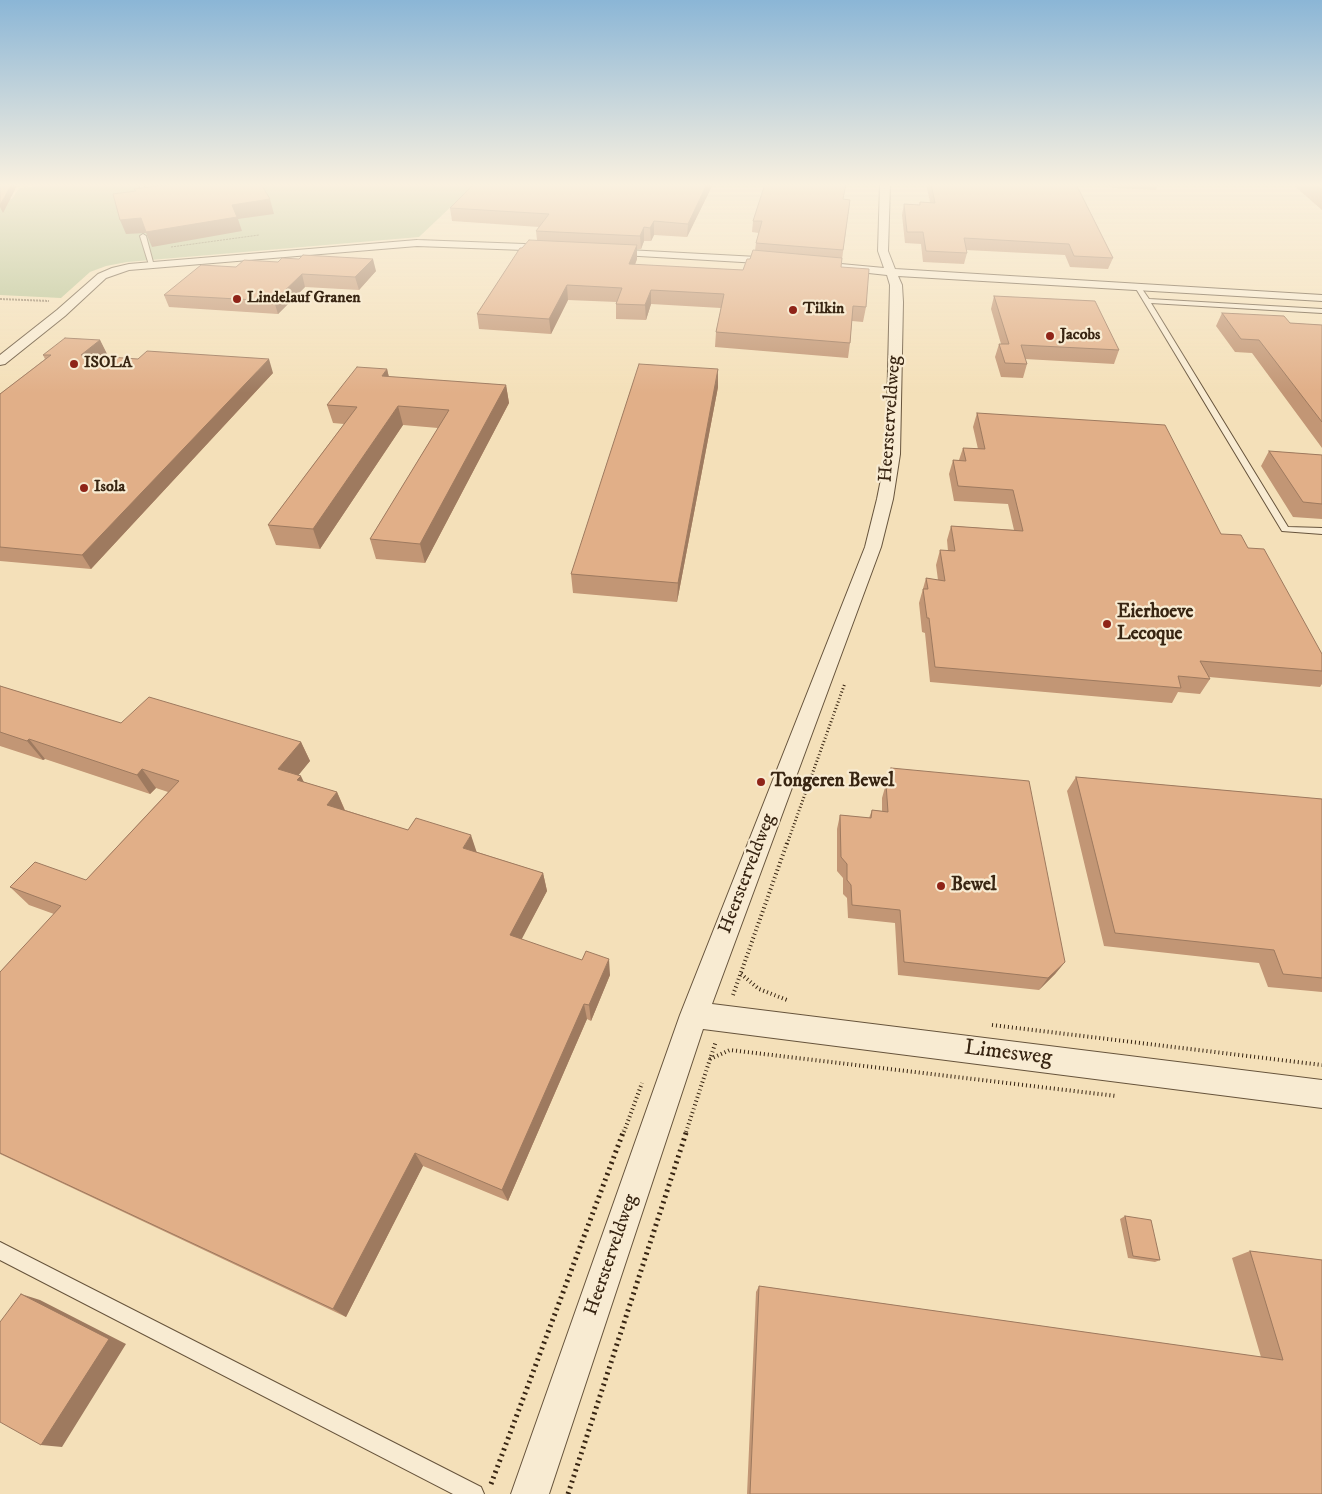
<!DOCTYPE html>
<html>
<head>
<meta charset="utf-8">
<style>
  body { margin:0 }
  canvas { display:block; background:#f4e0b9 }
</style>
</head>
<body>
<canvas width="1322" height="1494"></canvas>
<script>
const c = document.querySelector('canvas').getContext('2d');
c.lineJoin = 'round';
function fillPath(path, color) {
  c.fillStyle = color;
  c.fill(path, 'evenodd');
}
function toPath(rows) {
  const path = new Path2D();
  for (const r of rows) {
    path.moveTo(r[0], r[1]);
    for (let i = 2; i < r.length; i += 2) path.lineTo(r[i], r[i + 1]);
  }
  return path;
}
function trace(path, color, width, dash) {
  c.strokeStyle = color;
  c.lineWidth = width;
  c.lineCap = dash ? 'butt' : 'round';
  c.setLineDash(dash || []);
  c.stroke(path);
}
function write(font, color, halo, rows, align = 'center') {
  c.font = font + ' "IM FELL DW Pica",serif';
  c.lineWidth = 4.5;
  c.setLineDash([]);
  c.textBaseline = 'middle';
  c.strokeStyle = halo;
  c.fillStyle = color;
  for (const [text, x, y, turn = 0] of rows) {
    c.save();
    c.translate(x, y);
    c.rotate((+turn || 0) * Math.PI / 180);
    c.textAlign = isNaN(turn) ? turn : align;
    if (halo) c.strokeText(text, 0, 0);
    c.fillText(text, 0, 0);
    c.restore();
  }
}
fillPath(toPath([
  [39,184,475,184,419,237,127,262,106,266,90,272,61,298,0,295,0,201,12,199,19,188,38,186]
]), '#b6c394');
const lane = toPath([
  [139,184,143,184,148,198,151,198,151,200,144,200,139,184],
  [143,234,146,236,154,266,149,265,140,236,143,234],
  [1136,286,1140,286,1149,299,1322,309,1322,313,1151,303,1288,527,1322,528,1322,534,1282,531,1135,287,1136,286],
  [0,1242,481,1487,484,1494,453,1494,0,1260,0,1242]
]);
const street = toPath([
  [880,184,890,184,888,251,895,269,1322,295,1322,301,898,276,902,285,903,302,900,454,893,499,881,547,712,1004,1322,1080,1322,1108,703,1029,549,1494,511,1494,680,1015,865,547,877,499,886,454,890,285,887,275,841,270,836,267,841,264,884,268,878,251,880,184],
  [417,240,551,245,556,248,551,251,417,246,129,270,106,278,65,316,5,364,0,365,0,355,57,310,98,274,112,268,129,264,417,240],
  [609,249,776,258,781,261,776,264,605,254,604,252,609,249]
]);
trace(lane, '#67543c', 2);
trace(street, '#67543c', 2);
trace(toPath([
  [171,247,259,235]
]), '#382512', 1, [0.5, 1]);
trace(toPath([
  [0,299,49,301]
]), '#382512', 2, [0.5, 1]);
trace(toPath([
  [787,844,845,683]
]), '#382512', 3, [1, 2.5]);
trace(toPath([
  [741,974,759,989,787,1000],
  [733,995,787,843],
  [992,1025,1322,1065],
  [710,1059,730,1050,1116,1096],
  [624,1132,642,1083],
  [686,1132,716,1041]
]), '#382512', 4, [1, 3]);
trace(toPath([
  [491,1484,624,1130],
  [568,1494,687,1130]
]), '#382512', 5, [2, 4]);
fillPath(lane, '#f8ebd2');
fillPath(street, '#f8ebd2');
fillPath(toPath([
  [474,184,713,184,687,237,654,235,651,241,644,241,641,249,637,249,637,259,635,265,743,270,755,251,756,243,759,233,752,232,753,221,844,199,850,200,841,267,866,307,863,322,852,321,850,343,848,358,715,347,716,332,721,308,651,304,646,320,616,319,616,304,617,302,568,300,551,334,479,329,477,314,522,248,537,240,536,231,539,227,452,221,450,208],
  [926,184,1076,184,1113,258,1108,269,1070,267,1065,255,966,250,967,253,964,264,923,262,921,244,905,243,902,215,904,204,919,205,920,202,930,202],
  [1108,184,1165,184,1165,185,1158,185,1156,190,1112,188],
  [1292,184,1322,184,1322,210],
  [236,267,376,271,359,290,305,287,278,314,169,307,164,295],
  [994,296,1119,350,1114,364,1025,359,1027,364,1023,378,1001,377,995,357,999,344,1001,344,991,309],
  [1222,313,1290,323,1322,325,1322,448,1252,353,1235,352,1216,326],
  [100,340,107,354,103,357,273,373,91,569,0,561,0,394,45,359,43,355],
  [387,369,389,377,506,385,509,403,425,563,376,559,370,539,438,428,403,425,320,549,276,545,268,525,344,424,333,423,327,405],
  [718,369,718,387,677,602,573,593,571,574],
  [977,413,1221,534,1248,548,1322,654,1322,684,1320,687,1209,677,1210,679,1200,694,1178,692,1172,703,930,682,925,633,922,632,919,603,926,578,938,580,936,565,940,550,948,551,947,540,951,526,1014,530,1008,504,954,501,949,474,953,460,959,460,963,448,978,449,973,427],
  [1269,451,1322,455,1322,519,1293,517,1261,466],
  [0,686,121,723,301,742,310,761,298,775,304,782,337,792,345,810,543,873,547,891,521,939,610,975,591,1021,587,1019,508,1201,423,1166,346,1317,0,1154,0,972,54,914,29,905,10,887,86,880,168,792,156,788,150,794,45,759,43,760,0,746],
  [891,768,1065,962,1055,974,1039,990,898,975,895,923,848,918,847,898,843,894,843,878,837,871,837,829,840,815,869,818,872,810,882,811,882,798,886,784,887,784],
  [1076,777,1322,799,1322,992,1268,987,1259,963,1104,946,1067,791],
  [1125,1216,1160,1260,1155,1262,1128,1258,1120,1219],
  [1250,1251,1322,1260,1322,1494,747,1494,756,1292,759,1286,1261,1357,1232,1258]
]), '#c29675');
fillPath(toPath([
  [12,184,18,184,3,213,0,207,0,205],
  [707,184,713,184,687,237,688,224],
  [270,199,274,214,238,219,242,231,152,247,146,233,126,234,120,220],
  [654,221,654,235,651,241,650,228],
  [644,227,644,241,641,249,640,236],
  [637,245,637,259,629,279,629,264],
  [373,259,376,271,359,290,355,277],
  [302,274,305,287,278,314,274,301],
  [567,285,568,300,551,334,549,319],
  [651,290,651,304,646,320,645,305],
  [100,340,107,354,88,369,81,355],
  [269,359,273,373,91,569,82,555],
  [387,369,391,387,382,376],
  [718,369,718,387,677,602,678,583],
  [506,385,509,403,425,563,420,544],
  [398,406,403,425,320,549,313,529],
  [29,739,45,759,43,760,27,741],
  [301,742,310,761,288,788,278,769],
  [142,769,156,788,150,794,137,775],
  [301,776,310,795,297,780],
  [337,792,345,811,327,805],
  [471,835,477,853,463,848],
  [543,873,547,891,515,952,510,935],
  [609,959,610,975,591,1021,589,1005],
  [1065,962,1055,974,1039,990,1048,978],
  [584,1004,587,1019,508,1201,502,1190],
  [415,1153,423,1166,346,1317,333,1309],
  [21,1294,40,1300,126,1344,62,1447,41,1445]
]), '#9e7a5f');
const building = toPath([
  [0,184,12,184,0,205,0,184],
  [173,184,261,184,270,199,232,205,237,217,146,232,141,218,120,220,113,194,136,191,134,189,173,184],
  [474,184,707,184,688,224,654,221,650,228,644,227,640,236,536,231,549,214,450,208,474,184],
  [765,184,846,184,843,199,850,200,843,250,756,243,762,221,753,221,765,184],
  [931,184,1076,184,1113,258,1074,256,1069,244,964,238,967,253,926,251,923,232,907,232,904,204,920,205,920,202,935,203,931,184],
  [1314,184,1322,184,1322,190,1314,184],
  [529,240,637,245,629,264,743,270,747,259,750,259,753,250,842,258,841,267,869,269,866,307,853,306,850,343,716,332,724,294,651,290,645,305,616,304,622,288,567,285,549,319,477,314,520,248,522,248,529,240],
  [303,255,373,259,355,277,302,274,274,301,164,295,201,265,236,267,244,260,278,262,282,258,299,259,303,255],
  [994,296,1095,301,1119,350,1021,345,1027,364,1005,363,999,344,1009,344,994,296],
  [1222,313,1284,316,1290,323,1322,325,1322,422,1259,340,1241,339,1222,313],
  [65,338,100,340,81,355,138,359,147,351,269,359,82,555,0,547,0,394,51,355,43,355,65,338],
  [639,364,718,369,678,583,571,574,639,364],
  [357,367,387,369,382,376,506,385,420,544,370,539,449,410,398,406,313,529,268,525,357,407,327,405,357,367],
  [977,413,1165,425,1221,534,1241,535,1248,548,1264,549,1322,654,1322,671,1200,661,1210,679,1178,676,1181,688,935,667,929,618,927,618,923,589,928,589,926,578,945,581,940,550,955,551,951,526,1023,531,1013,490,958,486,953,460,966,461,963,448,985,449,977,413],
  [1269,451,1322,455,1322,504,1303,502,1269,451],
  [0,686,121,723,149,697,301,742,278,769,301,776,297,780,337,792,327,805,408,830,416,818,471,835,463,848,543,873,510,935,582,960,586,951,609,959,589,1005,584,1004,502,1190,415,1153,333,1309,0,1153,0,972,61,906,10,887,35,862,86,880,179,781,142,769,137,775,29,739,27,741,0,732,0,686],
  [891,768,1029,781,1065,962,1048,978,904,962,900,910,852,905,851,885,847,880,847,864,841,857,840,815,871,818,872,810,888,812,886,784,893,785,891,768],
  [1076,777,1322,799,1322,978,1283,974,1274,950,1115,933,1076,777],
  [1125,1216,1151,1220,1160,1260,1133,1256,1125,1216],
  [1250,1251,1322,1260,1322,1494,750,1494,759,1286,1283,1360,1250,1251],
  [21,1294,109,1339,41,1445,0,1422,0,1322,21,1294]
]);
fillPath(building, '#e1af88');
trace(building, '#9e7a5f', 1);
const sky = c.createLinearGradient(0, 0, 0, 393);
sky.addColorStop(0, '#8bb6d6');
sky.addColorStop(0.47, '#faf1e0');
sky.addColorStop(1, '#faf1e000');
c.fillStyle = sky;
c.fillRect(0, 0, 1322, 393);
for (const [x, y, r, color] of [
  [237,299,5,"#8f2418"],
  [793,310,5,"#8f2418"],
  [1050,336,5,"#8f2418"],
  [74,364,5,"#8f2418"],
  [84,488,5,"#8f2418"],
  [1107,624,5,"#8f2418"],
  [761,782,5,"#8f2418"],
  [941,886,5,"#8f2418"]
]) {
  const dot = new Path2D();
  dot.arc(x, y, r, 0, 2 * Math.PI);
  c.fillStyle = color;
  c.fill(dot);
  trace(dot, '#f8ebd2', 2);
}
write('bold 16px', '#382512', '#f8ebd2', [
  ["Lindelauf Granen",247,299],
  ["Tilkin",803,310],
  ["Jacobs",1060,336],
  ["ISOLA",84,364],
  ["Isola",94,488]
], 'left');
write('19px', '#382512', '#f8ebd2', [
  ["Heersterveldweg",891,419,-86],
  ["Heersterveldweg",748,874,-69],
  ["Heersterveldweg",612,1255,-71]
]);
write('bold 19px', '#382512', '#f8ebd2', [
  ["Eierhoeve",1117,613],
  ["Lecoque",1117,635],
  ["Tongeren Bewel",771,782],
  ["Bewel",951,886]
], 'left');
write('22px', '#382512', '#f8ebd2', [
  ["Limesweg",1008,1054,7]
]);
</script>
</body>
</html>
